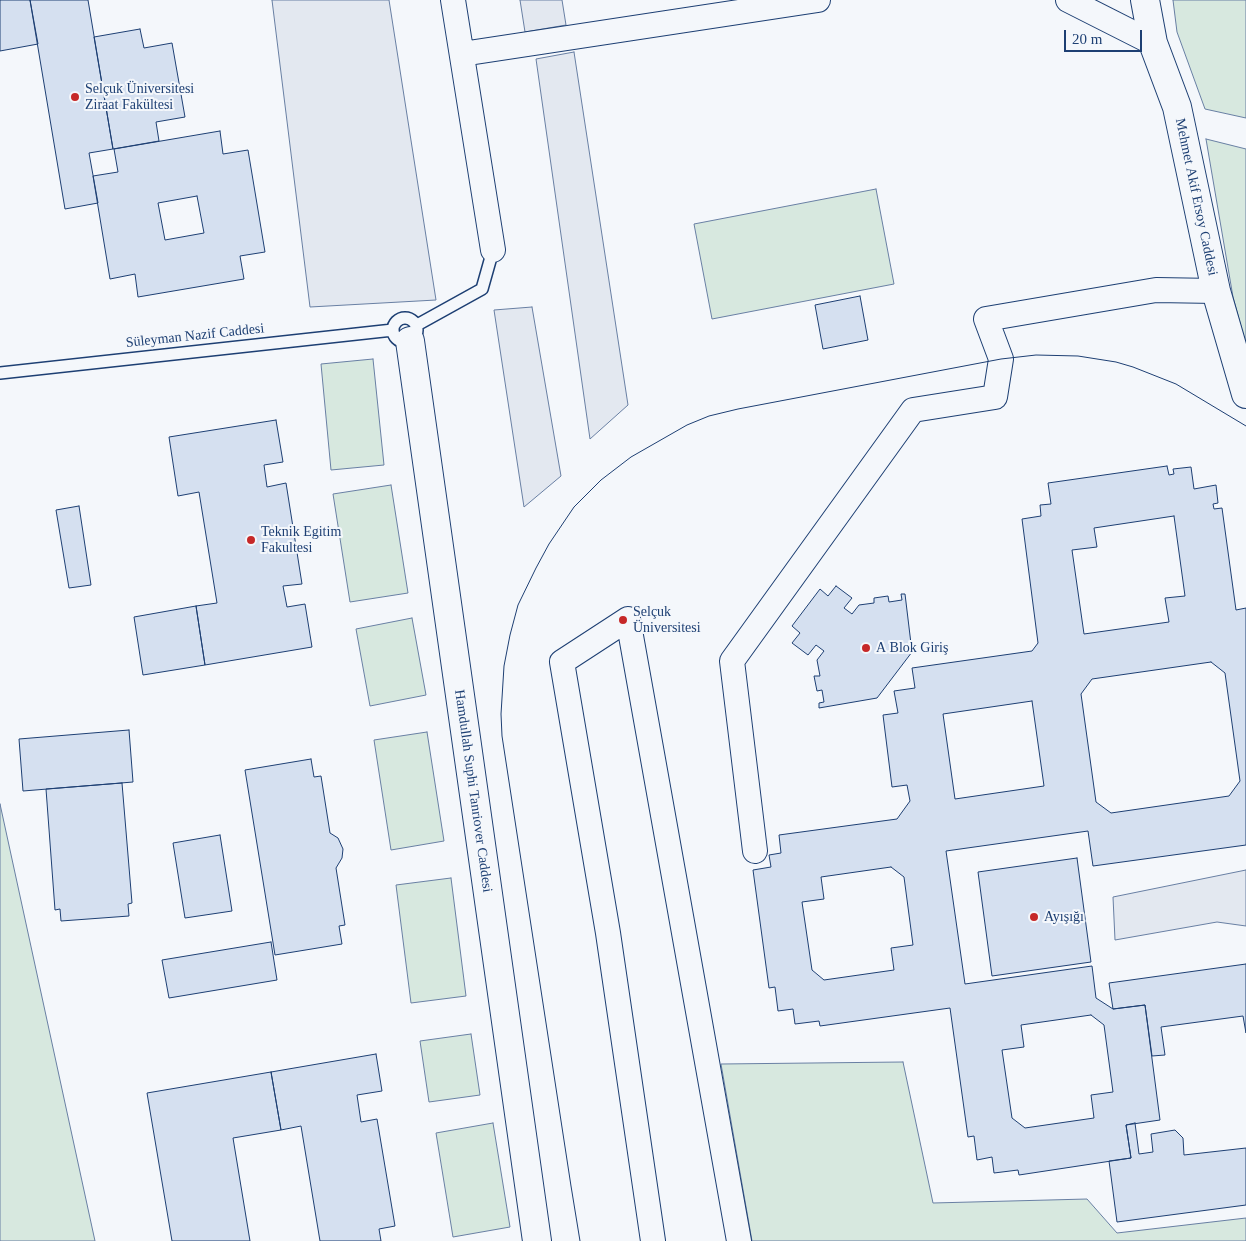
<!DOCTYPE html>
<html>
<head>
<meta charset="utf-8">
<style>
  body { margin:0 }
  #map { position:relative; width:1246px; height:1241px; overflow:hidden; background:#f4f7fb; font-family:Georgia,serif }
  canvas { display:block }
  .scale { position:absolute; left:1064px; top:30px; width:78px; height:22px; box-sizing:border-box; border:2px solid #1d3f73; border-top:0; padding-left:6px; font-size:15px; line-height:18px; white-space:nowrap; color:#1d3f73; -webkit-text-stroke:4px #f4f7fb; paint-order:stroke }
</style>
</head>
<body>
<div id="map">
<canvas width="1246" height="1241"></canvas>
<div class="scale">20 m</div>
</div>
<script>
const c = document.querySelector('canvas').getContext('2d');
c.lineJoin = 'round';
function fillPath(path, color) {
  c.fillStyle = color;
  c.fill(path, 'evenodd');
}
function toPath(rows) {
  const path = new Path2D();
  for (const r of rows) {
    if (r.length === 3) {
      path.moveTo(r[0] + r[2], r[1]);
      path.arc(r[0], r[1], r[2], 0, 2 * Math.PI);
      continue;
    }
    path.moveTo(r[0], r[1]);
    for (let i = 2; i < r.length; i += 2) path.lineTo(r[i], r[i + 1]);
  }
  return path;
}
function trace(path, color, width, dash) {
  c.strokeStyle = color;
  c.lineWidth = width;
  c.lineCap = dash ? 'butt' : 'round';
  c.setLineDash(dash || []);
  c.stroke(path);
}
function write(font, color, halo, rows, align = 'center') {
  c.font = font + ' Georgia,serif';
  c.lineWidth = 4;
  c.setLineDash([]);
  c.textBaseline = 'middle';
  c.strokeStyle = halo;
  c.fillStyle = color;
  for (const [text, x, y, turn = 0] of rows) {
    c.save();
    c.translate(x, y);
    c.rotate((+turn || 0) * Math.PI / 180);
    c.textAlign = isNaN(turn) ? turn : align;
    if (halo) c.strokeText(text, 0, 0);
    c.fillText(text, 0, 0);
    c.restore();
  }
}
const green = toPath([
  [1173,0,1246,0,1246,118,1205,109,1177,32,1173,0],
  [1206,139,1246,149,1246,345,1233,297,1206,139],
  [876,189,894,284,712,319,694,224,876,189],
  [373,359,384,465,331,470,321,364,373,359],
  [391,485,408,593,350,602,333,494,391,485],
  [412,618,426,695,370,706,356,629,412,618],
  [427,732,444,841,391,850,374,740,427,732],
  [0,804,95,1241,0,1241,0,804],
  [451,878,466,996,411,1003,396,885,451,878],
  [471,1034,480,1095,429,1102,420,1041,471,1034],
  [903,1062,933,1203,1087,1199,1117,1233,1246,1218,1246,1241,752,1241,721,1064,903,1062],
  [493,1123,510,1227,453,1237,436,1133,493,1123]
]);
fillPath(green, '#d7e8df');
trace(green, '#687fa3', 1);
const parking = toPath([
  [272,0,389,0,436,300,310,307,272,0],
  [520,0,562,0,566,25,525,32,520,0],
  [574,52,628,405,590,439,536,59,574,52],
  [532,307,561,476,524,507,494,310,532,307],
  [1246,870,1246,926,1217,922,1115,940,1113,897,1246,870]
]);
fillPath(parking, '#e3e8f0');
trace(parking, '#687fa3', 1);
const building = toPath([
  [0,0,30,0,38,44,0,51,0,0],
  [30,0,88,0,113,149,89,153,98,203,65,209,30,0],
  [140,29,144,48,172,43,185,117,156,122,159,141,113,149,94,37,140,29],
  [220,131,223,154,248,150,265,252,240,256,244,279,138,297,135,274,110,279,93,176,118,172,114,149,220,131],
  [197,196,204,233,165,240,158,203,197,196],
  [860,296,868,340,823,349,815,305,860,296],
  [276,420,283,462,264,465,267,487,286,483,302,584,283,586,287,607,305,604,312,647,205,665,196,606,217,603,199,492,178,496,169,437,276,420],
  [1167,466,1169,475,1174,474,1173,469,1191,467,1194,489,1216,485,1218,503,1213,504,1214,509,1222,508,1236,610,1246,608,1246,845,1093,866,1088,831,946,851,965,984,1092,966,1096,998,1113,1009,1145,1005,1160,1120,1126,1125,1131,1158,1019,1175,1018,1170,994,1173,992,1157,977,1160,974,1136,968,1137,950,1008,820,1026,819,1021,795,1024,793,1009,778,1011,775,987,769,988,753,870,771,867,769,855,781,853,779,835,897,819,910,801,907,785,892,787,883,715,898,713,894,691,915,688,912,668,1032,651,1038,643,1022,519,1041,516,1040,505,1051,504,1048,483,1167,466],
  [1174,516,1185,596,1165,598,1169,622,1084,634,1072,550,1097,547,1094,528,1174,516],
  [1211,662,1225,673,1240,781,1229,796,1111,813,1096,802,1081,694,1092,679,1211,662],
  [1032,701,1044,786,955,799,943,714,1032,701],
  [891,867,904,877,913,945,891,948,894,970,824,980,812,970,802,902,824,899,821,877,891,867],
  [1091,1015,1104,1025,1113,1092,1091,1095,1094,1118,1025,1128,1012,1118,1002,1050,1024,1047,1021,1025,1091,1015],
  [79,506,91,585,69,588,56,510,79,506],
  [836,586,852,598,844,608,852,614,859,605,874,603,874,598,888,596,889,602,902,600,901,594,905,594,912,652,877,698,819,708,819,703,824,702,822,690,817,691,814,676,820,676,817,660,824,651,816,645,808,655,792,643,800,633,792,626,820,589,828,596,836,586],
  [196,606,205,665,143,675,134,617,196,606],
  [129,730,133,782,23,791,19,739,129,730],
  [311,759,314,777,321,776,330,833,338,838,343,849,342,858,336,868,345,925,339,926,342,944,275,955,245,770,311,759],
  [122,783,132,903,128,904,129,916,61,921,60,909,55,910,46,789,122,783],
  [220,835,232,911,185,918,173,843,220,835],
  [1077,858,1091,962,992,976,978,872,1077,858],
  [271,942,277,980,169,998,162,960,271,942],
  [1246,964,1246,1033,1243,1016,1161,1027,1165,1055,1152,1056,1145,1005,1113,1009,1109,983,1246,964],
  [376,1054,382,1091,357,1095,361,1122,377,1119,395,1226,379,1229,381,1241,320,1241,301,1126,281,1130,271,1072,376,1054],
  [271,1072,281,1130,233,1138,250,1241,172,1241,147,1093,271,1072],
  [1135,1123,1139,1154,1153,1152,1151,1134,1175,1130,1183,1138,1184,1155,1246,1148,1246,1205,1117,1222,1109,1161,1131,1158,1126,1125,1135,1123]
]);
fillPath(building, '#d5e0f0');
trace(building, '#1d3f73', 1);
const lane = toPath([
  [405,330,12],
  [417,325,482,289,493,250],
  [0,373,393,330]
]);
const street = toPath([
  [453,0,493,250],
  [1068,0,1153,43],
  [462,54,818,0],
  [755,851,732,661,913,410,995,397,1001,359,986,319,1156,290,1216,291],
  [653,1241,608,933,562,662,628,619,739,1241]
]);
const secondary = toPath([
  [1145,0,1153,43,1177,107,1216,291,1246,394],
  [410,341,537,1241]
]);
trace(lane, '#1d3f73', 14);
trace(street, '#1d3f73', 26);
trace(secondary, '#1d3f73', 30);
trace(lane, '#f4f7fb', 11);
trace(street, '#f4f7fb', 24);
trace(secondary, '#f4f7fb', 28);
trace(toPath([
  [580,1241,571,1186,502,736,501,714,504,666,510,635,518,605,536,568,549,544,574,507,601,480,631,457,687,425,709,416,738,409,1001,359,1036,355,1078,356,1116,362,1133,367,1176,384,1246,426]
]), '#1d3f73', 1);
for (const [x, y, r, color] of [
  [75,97,5,"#c62828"],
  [251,540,5,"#c62828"],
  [623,620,5,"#c62828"],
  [866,648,5,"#c62828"],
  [1034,917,5,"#c62828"]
]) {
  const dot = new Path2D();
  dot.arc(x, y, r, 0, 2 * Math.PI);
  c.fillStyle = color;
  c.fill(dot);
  trace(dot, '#f4f7fb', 2);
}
write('14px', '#1d3f73', '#f4f7fb', [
  ["Selçuk Üniversitesi",85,89],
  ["Ziraat Fakültesi",85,105],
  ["Teknik Egitim",261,532],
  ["Fakultesi",261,548],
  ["Selçuk",633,612],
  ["Üniversitesi",633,628],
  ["A Blok Giriş",876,648],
  ["Ayışığı",1044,917]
], 'left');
write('14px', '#1d3f73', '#f4f7fb', [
  ["Mehmet Akif Ersoy Caddesi",1196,197,78],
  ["Süleyman Nazif Caddesi",195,336,-6],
  ["Hamdullah Suphi Tanriover Caddesi",473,791,82]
]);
</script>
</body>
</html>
